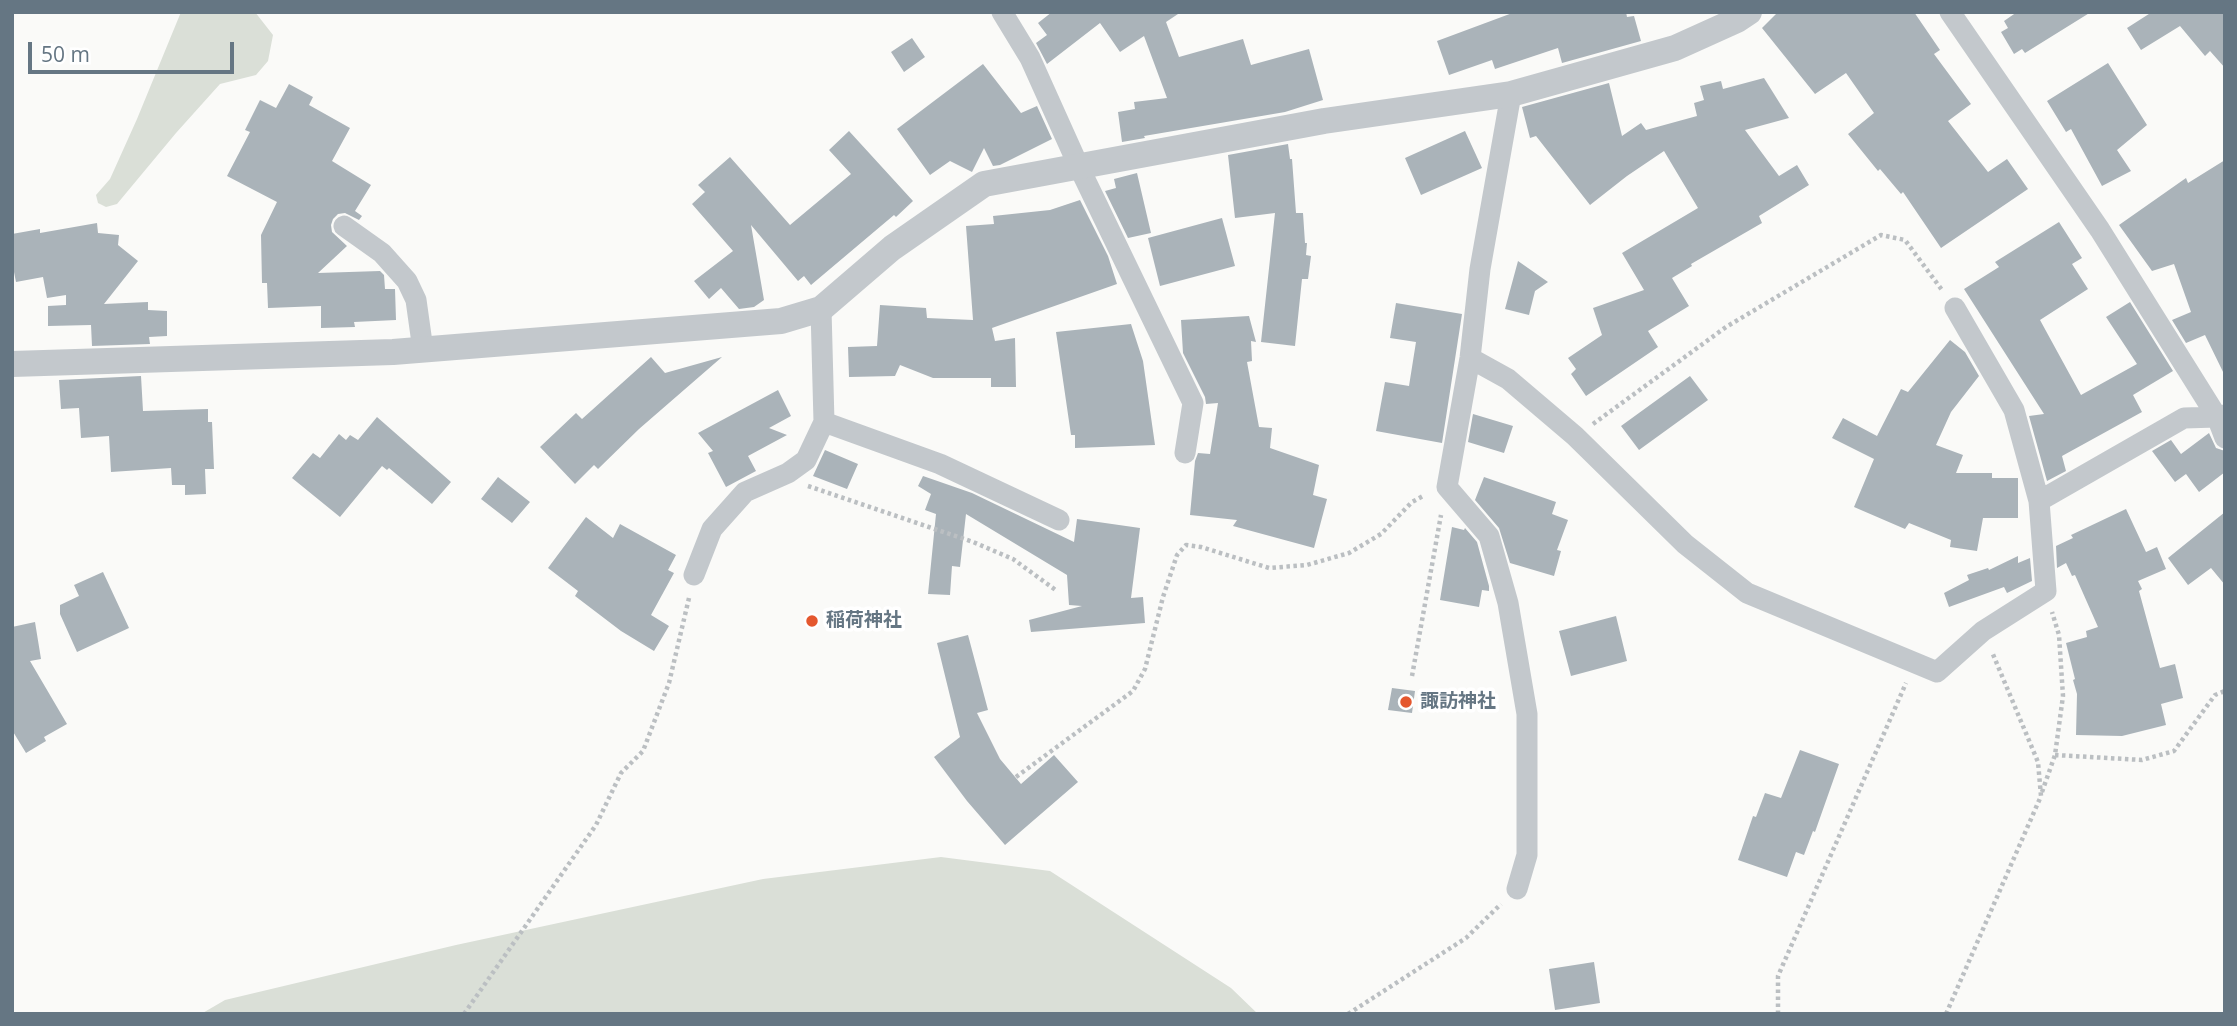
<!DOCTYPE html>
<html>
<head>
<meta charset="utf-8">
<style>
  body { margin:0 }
  #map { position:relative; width:2237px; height:1026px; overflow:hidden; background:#fafaf8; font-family:"Open Sans",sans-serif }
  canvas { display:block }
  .frame { position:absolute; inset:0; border:14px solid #657683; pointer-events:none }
  .scale { position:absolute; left:28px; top:42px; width:206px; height:32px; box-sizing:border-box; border:4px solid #657683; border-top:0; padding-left:9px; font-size:21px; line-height:24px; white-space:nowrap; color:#657683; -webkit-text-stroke:5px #fff; paint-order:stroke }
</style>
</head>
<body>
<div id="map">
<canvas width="2237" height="1026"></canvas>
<div class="frame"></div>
<div class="scale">50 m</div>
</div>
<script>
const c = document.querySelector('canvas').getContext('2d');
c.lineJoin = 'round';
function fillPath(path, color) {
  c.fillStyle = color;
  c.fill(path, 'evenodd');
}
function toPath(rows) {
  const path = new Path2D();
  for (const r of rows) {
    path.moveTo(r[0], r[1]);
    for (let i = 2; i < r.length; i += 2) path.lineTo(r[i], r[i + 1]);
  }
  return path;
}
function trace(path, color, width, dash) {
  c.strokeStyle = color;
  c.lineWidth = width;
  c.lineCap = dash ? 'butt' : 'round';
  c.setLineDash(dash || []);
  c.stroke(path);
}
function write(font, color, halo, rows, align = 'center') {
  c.font = font + ' "Open Sans","Noto Sans JP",sans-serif';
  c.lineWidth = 7;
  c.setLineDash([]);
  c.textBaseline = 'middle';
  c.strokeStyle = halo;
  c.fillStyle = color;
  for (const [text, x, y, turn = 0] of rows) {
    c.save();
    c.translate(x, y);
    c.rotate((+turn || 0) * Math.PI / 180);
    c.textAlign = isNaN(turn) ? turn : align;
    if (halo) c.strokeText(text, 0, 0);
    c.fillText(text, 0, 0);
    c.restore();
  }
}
fillPath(toPath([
  [181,12,255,12,273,35,268,61,256,75,220,84,176,133,117,204,106,207,98,203,96,195,110,179,137,119],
  [941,857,1050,871,1231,988,1258,1014,201,1014,225,1000,456,945,763,879]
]), '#dadfd7');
fillPath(toPath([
  [1052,12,1181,12,1166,22,1179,57,1243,39,1251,65,1309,49,1323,100,1285,112,1144,136,1145,138,1122,142,1118,112,1135,109,1134,102,1167,98,1144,36,1120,52,1100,23,1047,64,1036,43,1047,35,1038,23],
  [1515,12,1626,12,1627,17,1634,16,1641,41,1562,63,1558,48,1495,69,1492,60,1449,75,1437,41],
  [1778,12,1914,12,1940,50,1934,54,1971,104,1948,121,1988,172,2007,159,2028,189,1941,248,1903,192,1901,194,1880,169,1878,171,1848,134,1874,113,1846,73,1815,94,1762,28],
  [2017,12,2091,12,2025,53,2022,49,2014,54,2001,32,2008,28,2004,21],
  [2152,12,2225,12,2225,68,2210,51,2205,56,2180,26,2141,50,2127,28],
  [912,38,925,57,904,72,891,52],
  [2108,63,2147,125,2117,150,2131,171,2102,186,2071,129,2066,132,2047,101],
  [983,64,1021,113,1037,106,1052,139,1000,165,993,166,984,148,972,172,950,161,930,175,897,129],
  [1764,78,1789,118,1745,130,1779,176,1797,165,1809,185,1759,216,1762,223,1691,264,1692,266,1672,278,1689,306,1648,331,1658,347,1586,396,1571,374,1576,369,1568,358,1602,335,1593,308,1644,290,1622,253,1698,208,1664,151,1627,176,1590,205,1536,136,1530,138,1522,107,1609,83,1622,136,1641,123,1646,130,1697,116,1694,103,1704,100,1700,86,1721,81,1723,89],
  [289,84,313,97,309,105,350,128,332,161,371,185,355,211,362,216,359,220,345,213,338,214,333,219,331,225,332,232,347,246,318,273,380,271,384,275,385,289,395,289,396,320,354,322,355,327,321,328,321,306,268,308,267,283,262,283,261,235,277,202,227,176,250,132,245,130,260,100,276,108],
  [849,131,913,201,896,217,894,215,811,285,804,276,798,281,751,225,764,300,754,307,739,309,721,288,709,299,694,281,733,251,692,204,705,192,698,185,730,157,790,225,851,174,829,150],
  [1465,131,1482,168,1421,195,1405,158],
  [1288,144,1290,159,1292,159,1296,213,1303,213,1305,243,1307,243,1306,255,1311,256,1308,279,1302,279,1295,346,1261,342,1275,213,1235,218,1228,155],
  [2225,160,2225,376,2205,335,2186,343,2172,320,2191,312,2174,264,2152,271,2119,225,2186,178,2188,183],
  [1137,173,1151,233,1128,238,1105,191,1116,188,1114,179],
  [1080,200,1108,256,1117,284,992,328,995,341,1015,338,1016,387,991,387,991,378,933,378,900,365,895,376,849,377,848,347,877,346,880,305,926,308,927,318,973,320,966,226,994,224,993,216,1050,210],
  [1222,218,1235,266,1160,286,1148,238],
  [2059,222,2082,258,2072,264,2088,289,2040,320,2081,395,2137,364,2106,317,2130,302,2173,371,2133,395,2142,412,2062,456,2066,471,2047,481,2029,416,2044,414,1964,289,1999,267,1995,262],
  [97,223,98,233,119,235,118,245,138,261,104,304,148,302,148,310,167,311,167,336,149,337,150,344,92,346,91,325,48,326,48,306,66,305,66,295,47,298,43,277,16,282,12,262,12,234,40,229,40,233],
  [1518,261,1548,282,1535,291,1529,315,1505,309],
  [1396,303,1462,314,1442,443,1376,431,1385,382,1409,386,1416,342,1390,338],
  [1249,316,1256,342,1251,341,1252,361,1247,362,1259,427,1272,428,1270,448,1319,465,1313,495,1327,499,1314,548,1233,526,1237,520,1190,515,1195,461,1198,453,1210,454,1218,403,1206,404,1205,397,1183,353,1181,320],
  [1131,324,1143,361,1155,445,1075,448,1075,435,1071,435,1056,332],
  [1950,340,1965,352,1979,376,1951,412,1936,445,1963,455,1956,473,1992,473,1992,478,2018,478,2018,518,1983,518,1977,551,1950,547,1951,540,1909,523,1905,529,1854,507,1874,459,1832,438,1843,418,1877,436,1901,389,1908,392],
  [651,357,665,373,722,357,639,429,598,469,594,465,575,484,540,447,576,413,582,419],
  [141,376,143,411,208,409,208,422,212,422,214,469,205,469,206,494,185,495,185,485,172,485,171,468,111,472,109,436,81,438,79,408,61,409,59,380],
  [1690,376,1708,400,1639,450,1621,426],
  [778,390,791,416,769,428,787,435,748,456,756,471,726,487,708,453,713,451,698,433],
  [1473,414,1513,426,1504,453,1468,442],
  [377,417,451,482,432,504,389,468,387,470,382,466,340,517,292,478,313,453,320,458,339,434,346,440,350,435,358,440],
  [2209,433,2216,448,2225,451,2225,472,2199,492,2186,474,2175,482,2152,451,2171,440,2181,454],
  [825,450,858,464,847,489,813,476],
  [923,476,972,493,1074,542,1077,519,1140,528,1131,598,1143,597,1145,623,1031,632,1029,620,1082,606,1069,605,1067,575,966,514,960,567,952,566,950,595,928,594,936,514,925,510,931,494,918,486],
  [498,477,530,502,512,523,481,499],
  [1484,477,1556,502,1552,514,1568,520,1557,550,1561,551,1554,576,1510,563,1499,528,1475,500],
  [2126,509,2146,552,2157,547,2166,569,2138,581,2142,589,2139,591,2160,668,2175,664,2183,698,2161,704,2166,725,2122,736,2076,735,2077,694,2073,680,2075,679,2066,643,2087,637,2086,631,2098,627,2075,575,2072,576,2066,563,2057,568,2056,546,2073,538,2071,535],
  [2225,512,2225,585,2211,568,2188,585,2168,558],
  [586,517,613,538,620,524,676,555,668,570,674,573,651,615,669,626,654,651,621,631,575,596,578,591,548,568],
  [1452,527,1464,530,1465,528,1477,542,1489,586,1489,591,1482,590,1479,607,1440,600],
  [2018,556,2018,563,2030,558,2032,581,2007,593,2004,587,1949,607,1944,593,1969,580,1967,575,1988,568,1989,570],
  [103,572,129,628,77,652,60,614,60,605,79,596,74,585],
  [1616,616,1627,661,1571,676,1559,631],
  [35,622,41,659,30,661,67,724,44,737,46,741,26,753,12,730,12,627],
  [968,635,988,710,977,713,1000,759,1021,784,1054,755,1078,782,1005,845,967,801,934,757,960,737,937,643],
  [1392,688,1415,691,1412,713,1388,710],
  [1800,750,1839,764,1815,832,1813,831,1804,855,1796,852,1787,877,1738,860,1753,816,1756,817,1765,793,1781,798],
  [1594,962,1600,1003,1555,1010,1549,969]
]), '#aab3b9');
trace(toPath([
  [1593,424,1726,327,1881,235,1905,240,1942,290],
  [808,486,973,542,1013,559,1057,591],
  [1412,676,1441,515],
  [2055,755,2142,760,2174,751,2215,695,2225,691],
  [1016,777,1133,691,1145,669,1163,597,1177,555,1186,545,1201,547,1269,568,1307,565,1349,553,1381,534,1412,502,1425,495],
  [2042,792,2055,755,2063,696,2059,635,2052,612],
  [464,1014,596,825,621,773,643,751,669,683,689,598],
  [1348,1014,1466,938,1501,904],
  [1778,1014,1778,976,1906,683],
  [1946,1014,2041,796,2038,762,1992,652]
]), '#bbbfc2', 4.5, [3.5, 3.5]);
trace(toPath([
  [1002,12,1030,58,1079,167,1193,403,1185,453],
  [1950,12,2100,230,2217,417,2225,438],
  [1511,94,1480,269,1470,358,1447,487,1489,536,1508,603,1527,714,1527,855,1517,889],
  [344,226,382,253,407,281,416,300,423,350],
  [1470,358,1508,379,1575,436,1685,544,1747,593,1937,672,1983,631,2046,591,2039,501,2014,410,1955,308],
  [824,422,940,464,1059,520],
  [2039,501,2184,418,2217,417,2225,415],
  [694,575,712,529,745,492,788,473,806,460,824,422,821,309]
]), '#c3c8cc', 21);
trace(toPath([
  [12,364,393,352,781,321,821,309,892,248,984,184,1324,121,1511,94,1675,48,1737,20,1749,12]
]), '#c3c8cc', 26);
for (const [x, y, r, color] of [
  [812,621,7,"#e4572e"],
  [1406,702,7,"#e4572e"]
]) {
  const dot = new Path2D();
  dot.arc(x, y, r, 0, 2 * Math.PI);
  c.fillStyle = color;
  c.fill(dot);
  trace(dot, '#fff', 2.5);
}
write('bold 19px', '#657683', '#fff', [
  ["稲荷神社",826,621],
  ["諏訪神社",1420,702]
], 'left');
</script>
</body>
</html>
